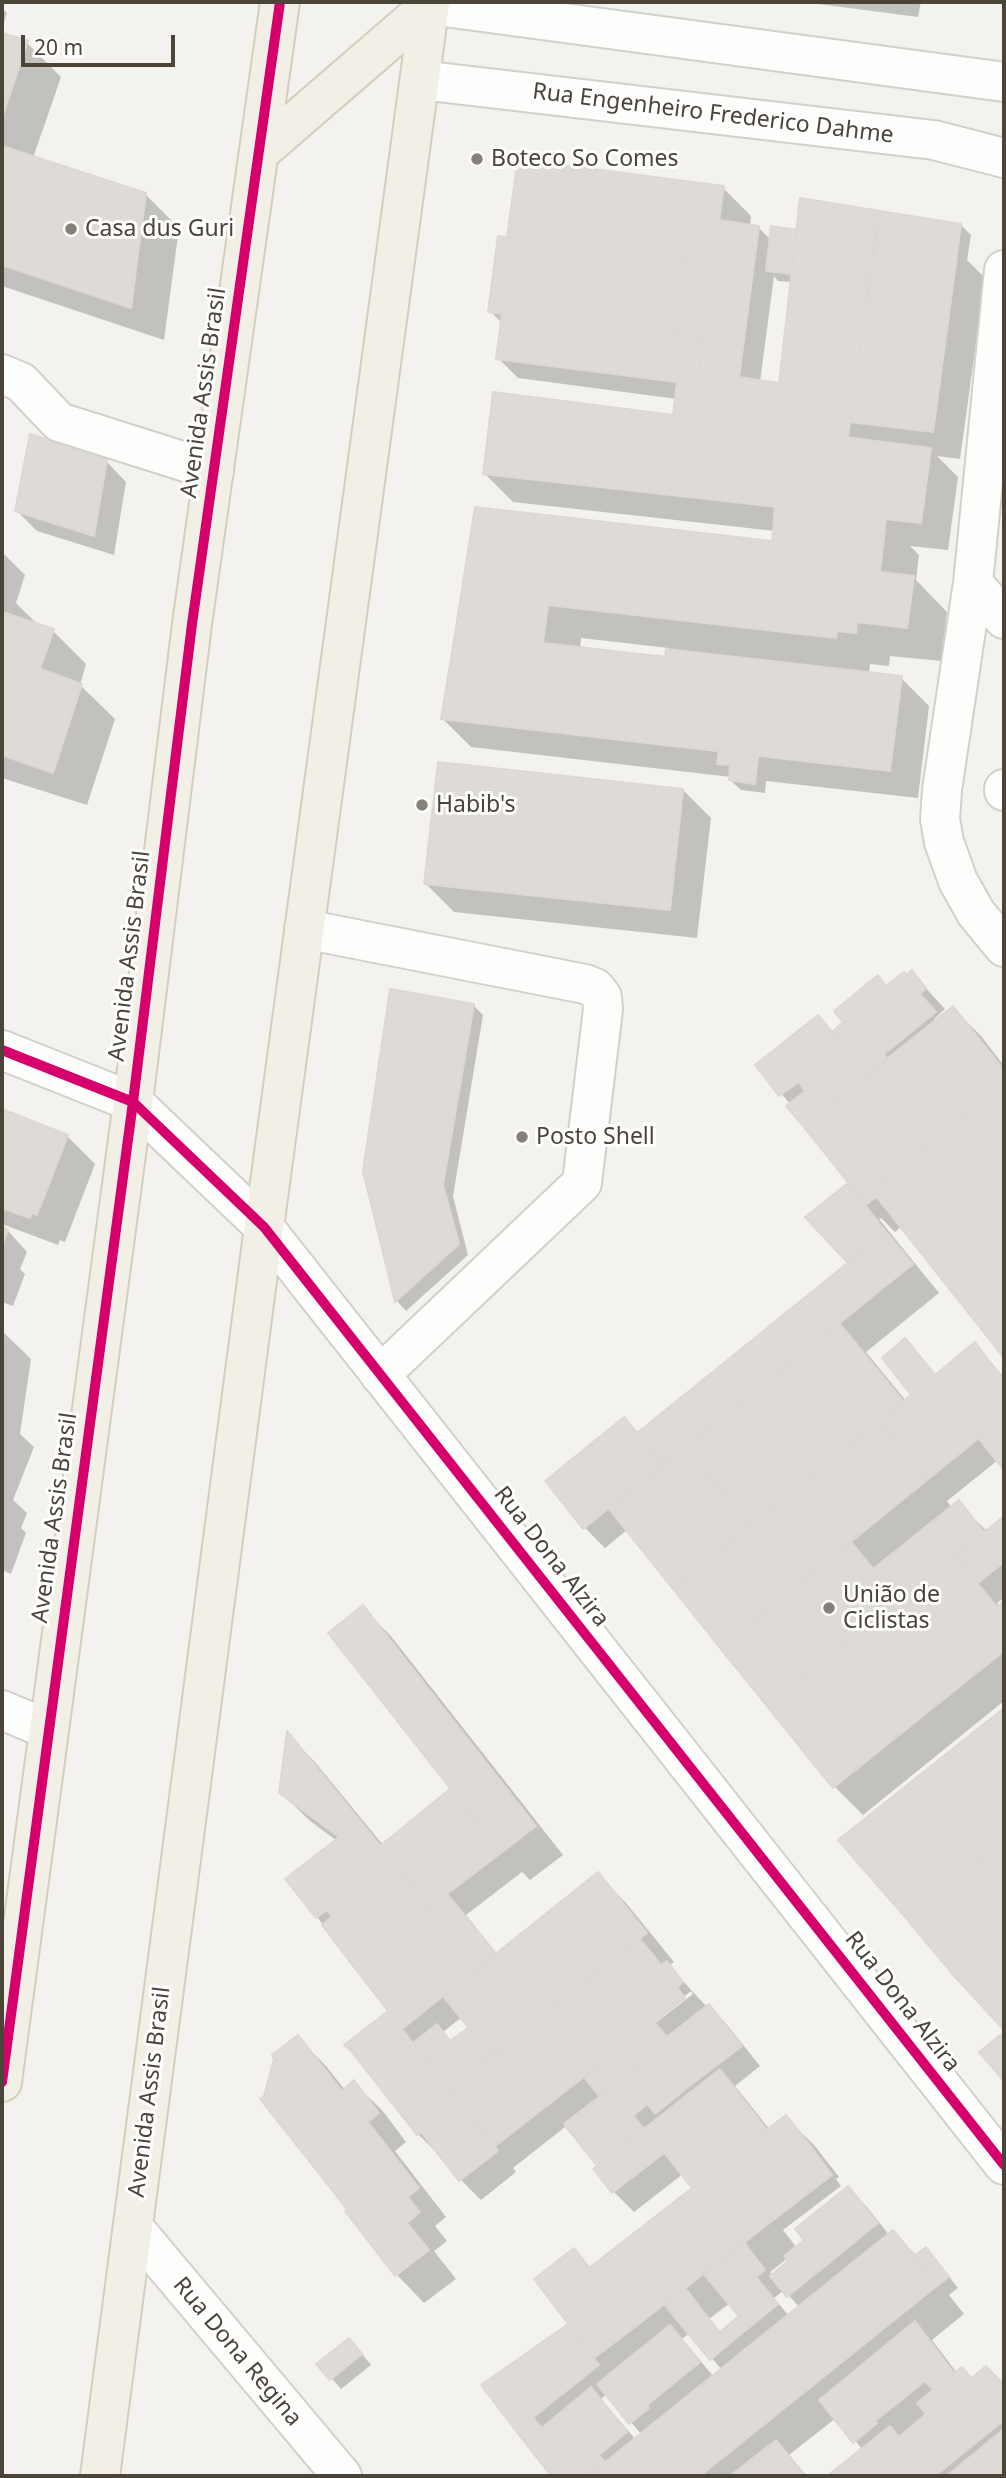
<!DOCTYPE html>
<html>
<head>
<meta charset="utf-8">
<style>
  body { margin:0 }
  #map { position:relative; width:1006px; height:2478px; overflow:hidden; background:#f4f2ee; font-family:"Noto Sans",sans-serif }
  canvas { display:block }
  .frame { position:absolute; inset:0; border:4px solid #4b4439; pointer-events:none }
  .scale { position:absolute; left:21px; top:35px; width:154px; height:32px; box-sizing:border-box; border:4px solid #4b4439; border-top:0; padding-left:9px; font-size:21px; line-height:24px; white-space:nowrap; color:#4b4439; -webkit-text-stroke:5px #fff; paint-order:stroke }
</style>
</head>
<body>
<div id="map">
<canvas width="1006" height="2478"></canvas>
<div class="frame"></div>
<div class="scale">20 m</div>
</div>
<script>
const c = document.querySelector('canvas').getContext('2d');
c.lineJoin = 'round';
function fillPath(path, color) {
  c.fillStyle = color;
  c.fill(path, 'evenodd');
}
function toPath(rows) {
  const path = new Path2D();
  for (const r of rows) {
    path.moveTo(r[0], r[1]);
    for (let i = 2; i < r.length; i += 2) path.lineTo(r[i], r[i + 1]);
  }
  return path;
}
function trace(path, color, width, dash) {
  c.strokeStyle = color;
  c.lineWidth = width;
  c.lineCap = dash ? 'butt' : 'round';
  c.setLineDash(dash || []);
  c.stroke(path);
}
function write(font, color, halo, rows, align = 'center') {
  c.font = font + ' "Noto Sans",sans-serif';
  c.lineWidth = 6;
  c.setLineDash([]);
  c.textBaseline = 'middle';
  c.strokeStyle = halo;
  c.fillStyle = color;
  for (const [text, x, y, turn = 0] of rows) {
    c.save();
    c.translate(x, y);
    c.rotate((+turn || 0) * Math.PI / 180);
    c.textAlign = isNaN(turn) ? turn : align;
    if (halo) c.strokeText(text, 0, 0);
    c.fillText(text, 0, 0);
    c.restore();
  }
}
fillPath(toPath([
  [803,2,921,2,918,17],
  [2,8,7,13,2,28],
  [2,34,27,43,61,77,33,158,145,194,179,228,164,340,2,286],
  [518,173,723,188,751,216,750,226,758,227,772,241,798,232,961,225,971,235,967,260,985,278,960,459,937,456,958,477,948,550,910,546,919,555,916,580,947,612,941,661,890,656,889,666,870,664,869,674,901,678,929,706,918,798,766,781,765,793,741,790,730,780,731,777,471,747,443,719,476,509,773,543,775,531,513,502,485,474,678,417,677,399,518,378,498,358,503,324,490,311,509,239],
  [774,276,778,281,792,282,781,385,760,382],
  [581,638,668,648,667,659,580,649],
  [106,461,126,482,114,555,37,531,17,511],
  [2,552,25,575,16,603,37,624,53,631,86,664,80,685,115,719,87,805,2,778],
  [683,790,711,818,697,938,454,912,426,884],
  [912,973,945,1009,934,1019,936,1021,953,1008,981,1036,1004,1066,1004,1355,902,1226,895,1232,881,1218,879,1219,939,1293,866,1352,906,1401,914,1395,905,1340,936,1376,974,1345,1004,1377,1004,1467,998,1460,947,1501,952,1508,958,1503,987,1531,1004,1518,1004,1598,997,1603,1000,1607,1004,1604,1004,1701,863,1815,835,1787,627,1530,605,1548,585,1528,547,1481,624,1420,638,1434,851,1263,855,1189,791,1105,757,1065,818,1017,833,1033,846,1023,878,977,887,987],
  [473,1005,483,1015,453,1196,468,1255,406,1311,397,1301,365,1171],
  [2,1111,67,1136,95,1164,65,1242,60,1240,58,1245,2,1224],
  [2,1224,27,1252,20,1269,25,1274,13,1306,2,1302],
  [2,1331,31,1359,20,1434,34,1447,13,1500,27,1513,21,1528,26,1533,11,1574,2,1570],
  [362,1608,390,1635,563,1855,530,1880,522,1872,466,1915,498,1955,598,1875,626,1903,674,1962,669,1966,707,2007,709,2006,728,2026,760,2066,735,2086,770,2130,786,2118,814,2145,839,2177,836,2179,841,2186,783,2230,797,2248,848,2188,868,2208,889,2235,893,2232,917,2256,936,2260,958,2288,949,2295,964,2314,932,2340,957,2373,972,2380,986,2368,1004,2386,1004,2476,830,2476,863,2450,836,2418,789,2455,807,2476,553,2476,484,2385,570,2324,574,2250,591,2268,695,2188,683,2174,634,2212,614,2192,596,2169,600,2167,565,2127,513,2168,516,2172,481,2200,461,2180,439,2153,438,2154,418,2134,358,2057,390,2012,317,1917,337,1841,309,1820,280,1792,288,1735,314,1761,383,1845,459,1796],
  [691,1991,693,1994,654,2024,652,2022],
  [462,2017,471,2028,452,2042,443,2032],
  [788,2258,790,2261,773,2276,770,2272],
  [784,2290,800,2308,789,2316,774,2298],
  [730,2303,741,2317,721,2333,709,2319],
  [690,2333,722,2370,714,2377,682,2339],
  [607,2394,642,2435,636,2440,601,2399],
  [1004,1710,1004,2027,957,1976,841,1840],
  [298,2038,326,2066,345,2090,354,2083,382,2110,406,2142,395,2151,446,2217,435,2226,447,2241,434,2251,456,2279,424,2303,397,2275,347,2211,349,2209],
  [359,2350,371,2365,341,2389,319,2364]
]), '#0003');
const building = toPath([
  [2,33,28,41,2,118,2,33],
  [2,146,146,193,131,308,2,265,2,146],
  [531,161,724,186,713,263,507,237,516,172,531,161],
  [800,198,880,211,848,437,774,428,800,198],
  [880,211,961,224,958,248,875,237,880,211],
  [719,220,759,226,739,377,779,383,774,428,693,418,719,220],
  [771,226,797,230,792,274,766,271,771,226],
  [498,236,685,260,675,336,488,312,498,236],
  [875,237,958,248,933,432,850,422,875,237],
  [685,260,713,263,703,339,675,336,685,260],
  [502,314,703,339,693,418,673,415,677,382,496,359,502,314],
  [493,392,931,448,921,523,483,474,493,392],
  [30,434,107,460,94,536,15,511,30,434],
  [475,507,772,541,775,507,886,519,880,572,914,576,907,628,857,622,856,633,837,631,836,638,548,605,542,650,454,640,475,507],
  [2,612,54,629,40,669,82,684,53,773,2,755,2,612],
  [454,640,542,650,543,643,657,656,647,743,441,719,454,640],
  [666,649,902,676,890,771,647,743,657,655,665,657,666,649],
  [719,751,758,756,755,784,729,780,730,765,717,764,719,751],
  [438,762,683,789,670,910,424,884,438,762],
  [912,970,926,988,920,994,936,1012,884,1054,887,1059,867,1075,832,1032,843,1022,834,1011,878,975,886,986,904,972,907,975,912,970],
  [390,989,474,1004,443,1185,459,1244,395,1302,363,1171,390,989],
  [953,1006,1004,1070,1004,1083,871,1190,876,1197,866,1205,803,1126,953,1006],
  [818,1015,867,1075,803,1126,786,1106,805,1091,799,1082,779,1096,755,1065,818,1015],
  [1004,1083,1004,1358,871,1190,1004,1083],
  [2,1109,68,1135,37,1215,32,1213,30,1218,2,1208,2,1109],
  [848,1183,886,1232,848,1263,805,1217,848,1183],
  [2,1228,8,1230,2,1246,2,1228],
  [886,1232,913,1264,663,1465,637,1433,886,1232],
  [839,1323,903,1401,750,1526,686,1447,839,1323],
  [905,1338,935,1375,911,1395,882,1358,905,1338],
  [975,1342,1004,1380,1004,1418,927,1480,879,1421,975,1342],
  [624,1417,663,1465,583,1529,545,1481,624,1417],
  [1004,1418,1004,1470,979,1439,1004,1418],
  [879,1421,927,1480,720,1648,673,1589,879,1421],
  [686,1447,750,1526,673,1589,609,1509,686,1447],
  [959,1500,984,1532,767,1706,720,1648,851,1542,873,1569,959,1500],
  [1004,1516,1004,1562,978,1583,955,1555,1004,1516],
  [955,1555,1004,1616,1004,1651,833,1788,767,1706,955,1555],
  [1004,1601,1004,1616,997,1607,1004,1601],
  [363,1605,536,1826,501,1853,328,1633,363,1605],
  [1004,1708,1004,1841,905,1917,838,1840,1004,1708],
  [287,1731,430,1907,353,1966,322,1925,332,1917,327,1910,316,1918,285,1879,339,1837,279,1793,287,1731],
  [450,1789,501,1853,430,1907,380,1846,450,1789],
  [1004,1841,1004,1938,955,1977,905,1917,1004,1841],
  [598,1872,647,1933,490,2055,443,1996,598,1872],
  [447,1894,496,1954,402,2029,353,1966,447,1894],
  [1004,1938,1004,2030,955,1977,1004,1938],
  [640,1939,661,1965,667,1961,683,1982,677,1987,685,1998,544,2108,498,2049,640,1939],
  [709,2004,742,2046,687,2088,658,2051,599,2096,584,2077,654,2022,667,2037,709,2004],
  [388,2011,498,2151,459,2181,421,2132,417,2135,351,2051,344,2045,388,2011],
  [437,2024,450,2041,468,2028,490,2055,448,2088,413,2043,437,2024],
  [1004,2032,1004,2081,979,2052,1004,2032],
  [298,2035,342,2091,354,2080,379,2113,368,2122,419,2188,408,2197,420,2212,407,2223,429,2250,395,2276,345,2211,347,2209,260,2099,264,2096,274,2059,272,2055,298,2035],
  [498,2049,544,2108,494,2147,448,2088,498,2049],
  [658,2051,687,2088,655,2114,647,2104,633,2116,644,2129,597,2166,564,2124,658,2051],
  [720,2069,767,2130,692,2188,664,2153,612,2193,593,2169,720,2069],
  [786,2115,812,2148,752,2195,772,2221,635,2327,589,2268,786,2115],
  [812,2148,832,2175,772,2221,752,2195,812,2148],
  [848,2186,878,2223,787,2297,770,2276,788,2261,784,2256,804,2240,795,2229,848,2186],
  [893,2230,938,2285,700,2476,588,2476,893,2230],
  [744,2242,765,2270,756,2277,778,2304,729,2344,720,2332,739,2316,703,2273,744,2242],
  [926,2247,949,2277,938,2285,914,2256,926,2247],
  [574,2248,635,2327,594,2358,534,2279,574,2248],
  [685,2288,729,2344,710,2360,664,2304,685,2288],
  [915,2321,954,2373,933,2390,925,2381,875,2421,877,2423,853,2443,819,2400,915,2321],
  [568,2324,599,2365,516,2431,481,2385,568,2324],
  [670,2325,700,2362,647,2405,649,2408,629,2424,597,2384,670,2325],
  [349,2338,362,2354,330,2380,316,2364,349,2338],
  [986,2366,1004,2385,1004,2420,935,2476,827,2476,890,2426,899,2437,926,2414,917,2403,962,2367,971,2378,986,2366],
  [591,2387,627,2432,599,2455,606,2463,588,2476,551,2476,516,2431,533,2418,542,2428,591,2387],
  [1004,2429,1004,2476,950,2476,949,2474,1004,2429],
  [776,2440,805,2476,730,2476,776,2440]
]);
fillPath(building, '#dedbd6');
trace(building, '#dcd9d4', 2);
const minor = toPath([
  [430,5,1004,82],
  [420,80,934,140,1004,158],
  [1004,270,973,583,942,790,940,819,944,842,958,881,976,913,1004,947],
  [2,374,21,382,59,422,214,471],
  [973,583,1004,619],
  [1004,789,1004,791],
  [304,929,585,984,595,988,602,997,603,1009,582,1183,380,1375],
  [2,1050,133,1102,264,1227,1004,2165],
  [2,1710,47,1729],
  [133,2227,342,2476]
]);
const major = toPath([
  [260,152,430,5],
  [2,2082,133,1102,192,624,280,2],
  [100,2476,264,1227,430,2]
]);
trace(minor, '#d2d0cb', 42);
trace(major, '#d6cebb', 42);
trace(minor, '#fdfdfc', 38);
trace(major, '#f2efe6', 38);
trace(toPath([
  [2,1050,133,1102,264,1227,1004,2165],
  [2,2082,133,1102,192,624,280,2]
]), '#d6006c', 10);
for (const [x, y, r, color] of [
  [477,159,7,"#868178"],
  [71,229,7,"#868178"],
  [422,805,7,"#868178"],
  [522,1137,7,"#868178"],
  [829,1608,7,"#868178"]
]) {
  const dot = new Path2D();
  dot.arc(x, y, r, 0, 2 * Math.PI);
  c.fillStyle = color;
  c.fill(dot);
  trace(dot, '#fff', 2.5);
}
write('23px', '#4b4439', '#fff', [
  ["Rua Engenheiro Frederico Dahme",713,114,7],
  ["Avenida Assis Brasil",204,393,-82],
  ["Avenida Assis Brasil",130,956,-83],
  ["Avenida Assis Brasil",55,1518,-82],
  ["Rua Dona Alzira",551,1557,52],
  ["Rua Dona Alzira",902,2002,52],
  ["Avenida Assis Brasil",150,2092,-83],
  ["Rua Dona Regina",237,2352,50]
]);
write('23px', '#4b4439', '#fff', [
  ["Boteco So Comes",491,159],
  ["Casa dus Guri",85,229],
  ["Habib's",436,805],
  ["Posto Shell",536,1137],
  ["União de",843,1595],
  ["Ciclistas",843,1621]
], 'left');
</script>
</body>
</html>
